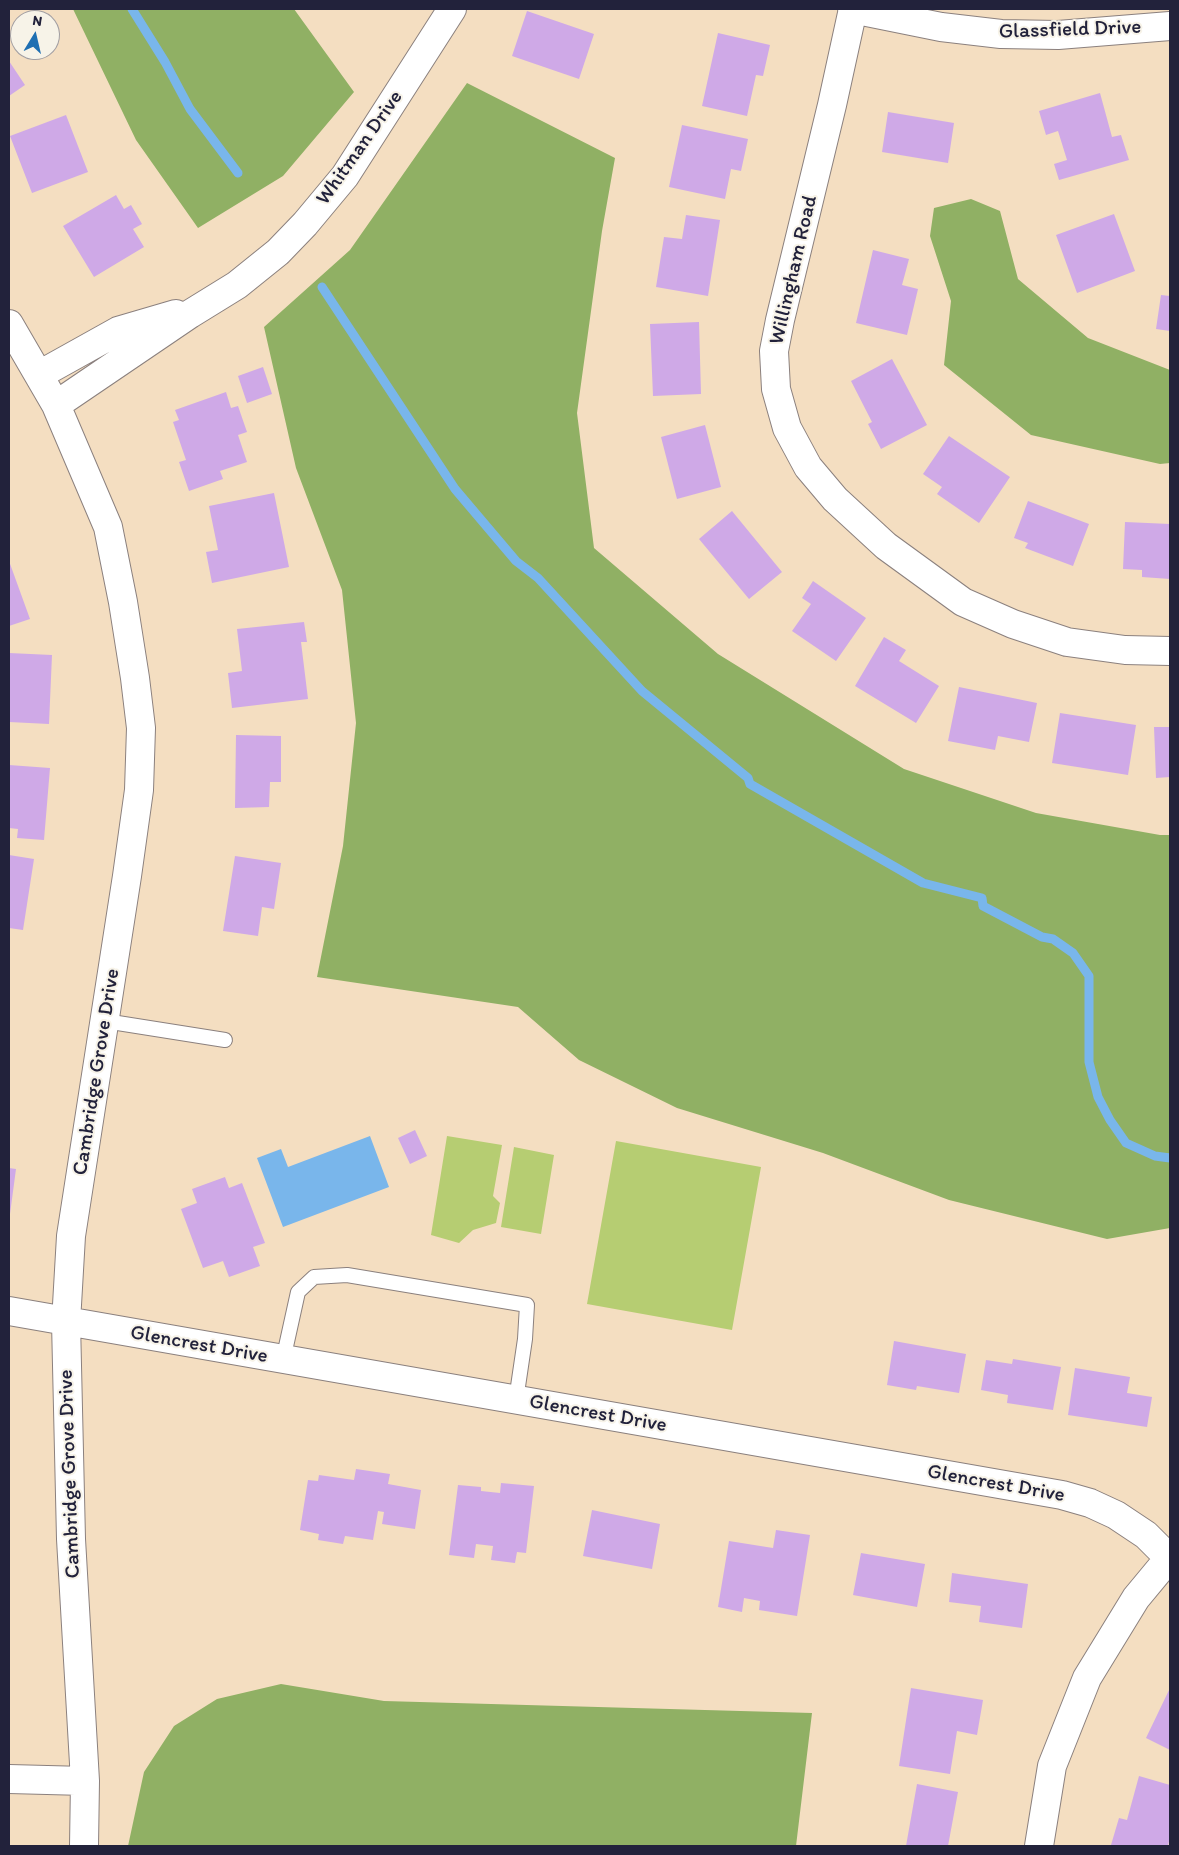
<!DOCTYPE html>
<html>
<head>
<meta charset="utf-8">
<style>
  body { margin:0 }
  #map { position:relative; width:1179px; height:1855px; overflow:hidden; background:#f4dec1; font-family:Itim,sans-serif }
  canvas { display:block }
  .frame { position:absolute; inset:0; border:10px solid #22223b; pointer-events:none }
  .north { position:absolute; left:10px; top:10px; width:50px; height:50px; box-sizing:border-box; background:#f7f3e8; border:1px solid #a29fa3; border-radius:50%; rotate:9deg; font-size:14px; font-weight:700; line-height:20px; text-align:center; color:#22223b }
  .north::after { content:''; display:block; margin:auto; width:18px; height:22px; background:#1f6fb2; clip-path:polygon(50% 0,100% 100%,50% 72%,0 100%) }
</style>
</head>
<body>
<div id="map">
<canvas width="1179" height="1855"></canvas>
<div class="frame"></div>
<div class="north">N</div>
</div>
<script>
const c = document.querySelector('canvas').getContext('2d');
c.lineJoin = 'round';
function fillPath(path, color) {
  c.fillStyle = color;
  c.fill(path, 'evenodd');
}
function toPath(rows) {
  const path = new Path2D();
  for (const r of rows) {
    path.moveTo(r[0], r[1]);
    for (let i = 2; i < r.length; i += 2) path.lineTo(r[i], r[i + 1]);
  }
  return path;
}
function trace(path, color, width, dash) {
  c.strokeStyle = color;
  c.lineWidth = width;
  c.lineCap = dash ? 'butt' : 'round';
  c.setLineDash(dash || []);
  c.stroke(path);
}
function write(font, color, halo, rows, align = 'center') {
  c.font = font + ' Itim,sans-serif';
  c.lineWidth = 4;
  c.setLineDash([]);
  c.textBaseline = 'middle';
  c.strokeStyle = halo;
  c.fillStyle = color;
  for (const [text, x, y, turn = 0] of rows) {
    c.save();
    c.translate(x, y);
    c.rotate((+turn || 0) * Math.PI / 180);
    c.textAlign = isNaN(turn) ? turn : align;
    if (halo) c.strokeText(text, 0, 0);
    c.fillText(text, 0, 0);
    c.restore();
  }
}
fillPath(toPath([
  [447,1136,502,1145,493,1196,500,1203,496,1223,473,1230,459,1243,431,1235],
  [616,1141,761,1167,732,1330,587,1304],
  [514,1147,554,1155,541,1234,501,1227]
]), '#b6cd72');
fillPath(toPath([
  [73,9,294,9,354,92,283,176,198,228,136,140],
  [467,83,615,158,602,231,577,413,594,548,718,654,904,769,1036,813,1160,835,1170,835,1170,1228,1107,1239,949,1200,823,1153,677,1108,579,1060,518,1007,317,977,343,846,356,723,342,590,296,468,264,327,350,250],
  [971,199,1000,211,1018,279,1088,338,1170,370,1170,463,1160,464,1031,435,944,365,951,301,930,236,934,208],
  [281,1684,384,1701,812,1713,796,1846,128,1846,144,1772,174,1726,217,1699]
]), '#90b064');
fillPath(toPath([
  [370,1136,389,1187,283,1227,257,1158,281,1149,288,1167]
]), '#79b6eb');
trace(toPath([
  [132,9,165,62,190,109,238,173],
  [322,287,455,489,516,561,538,578,642,691,748,778,750,784,923,883,982,898,983,906,1042,937,1053,939,1073,953,1089,976,1089,1062,1098,1097,1110,1120,1126,1143,1155,1156,1170,1158]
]), '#79b6eb', 9);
fillPath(toPath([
  [527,11,594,34,579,79,512,56],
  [718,33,770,45,763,76,756,75,747,116,702,106],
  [9,61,25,85,9,96],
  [1100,93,1112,137,1121,135,1129,160,1059,180,1054,164,1067,160,1058,131,1046,135,1039,111],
  [888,112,954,123,948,163,882,152],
  [66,115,88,172,32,193,10,136],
  [682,125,748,139,741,171,731,169,725,199,669,187],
  [116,195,124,209,131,205,142,224,133,229,144,247,94,277,63,226],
  [1114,214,1135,271,1077,293,1056,235],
  [686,215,720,220,708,296,656,287,664,237,682,239],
  [873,250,909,259,902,285,918,289,907,335,856,323],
  [1161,295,1170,296,1170,331,1156,329],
  [699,322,701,394,653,396,650,324],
  [892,359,927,425,881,449,868,424,872,422,851,381],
  [263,367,272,394,247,403,238,376],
  [226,392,231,408,238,406,247,432,238,435,247,462,220,471,223,479,189,491,179,462,186,460,173,422,179,420,175,410],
  [705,425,721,487,677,499,661,437],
  [949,436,1010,477,979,523,937,494,942,487,923,474],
  [274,493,289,567,212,583,206,552,218,550,209,506],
  [1028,501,1089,524,1073,566,1025,548,1028,543,1014,538],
  [732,511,782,572,749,599,699,539],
  [1125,522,1170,524,1170,579,1142,577,1142,570,1123,569],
  [9,561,30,619,9,626],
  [813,581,866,618,836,661,792,631,811,604,802,598],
  [304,622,307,642,301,642,308,699,232,708,228,673,242,671,237,629],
  [884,637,906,650,899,661,939,686,916,723,855,686],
  [9,653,52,655,49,724,9,722],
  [959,687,1037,703,1029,742,998,736,995,750,948,741],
  [1060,713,1136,725,1128,775,1052,763],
  [1154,727,1170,727,1170,777,1156,778],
  [236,735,281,736,281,782,270,782,269,807,235,808],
  [9,765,50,768,44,840,17,838,18,829,9,828],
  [9,855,34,859,23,930,9,928],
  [235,856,281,863,274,909,262,907,258,936,223,931],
  [415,1130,427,1156,410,1164,398,1138],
  [9,1168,16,1169,10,1214,9,1213],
  [225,1177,229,1188,242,1183,265,1243,253,1247,260,1266,229,1277,223,1261,203,1268,181,1209,197,1203,192,1189],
  [894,1341,966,1354,959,1393,917,1386,916,1390,887,1385],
  [1013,1359,1061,1367,1053,1410,1007,1403,1008,1395,981,1390,986,1360,1012,1364],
  [1075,1368,1130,1377,1127,1393,1152,1397,1147,1427,1068,1415],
  [356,1469,390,1474,388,1484,421,1490,415,1529,382,1524,384,1512,378,1511,373,1540,345,1536,343,1544,318,1540,319,1534,300,1530,308,1480,318,1481,319,1475,354,1480],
  [501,1483,534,1486,526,1553,517,1552,515,1563,491,1560,493,1546,476,1544,474,1558,449,1555,458,1485,481,1487,481,1491,500,1493],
  [592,1510,660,1524,652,1569,583,1556],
  [776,1530,810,1535,797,1616,759,1610,760,1601,744,1598,742,1612,718,1607,729,1541,773,1548],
  [861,1553,925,1564,917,1607,853,1595],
  [952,1573,1028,1584,1022,1628,979,1622,981,1606,949,1602],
  [911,1688,983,1700,977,1735,957,1731,950,1774,899,1766],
  [1170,1688,1170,1750,1146,1738],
  [1139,1776,1170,1785,1170,1837,1168,1846,1111,1845,1119,1818,1127,1820],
  [917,1784,958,1792,948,1846,906,1846]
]), '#cfa9e7');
const service = toPath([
  [105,1021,225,1040],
  [283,1360,298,1292,314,1277,347,1275,527,1305,525,1339,516,1400]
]);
const minor = toPath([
  [852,9,941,27,1001,34,1058,35,1170,26],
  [853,9,832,105,780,320,774,351,776,389,787,428,808,467,835,499,886,546,963,602,1013,624,1067,642,1125,650,1170,651],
  [9,324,56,405,108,527,123,602,135,678,141,728,139,790,127,876,71,1236,66,1322,71,1539,85,1781,84,1846],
  [39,375,118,331,176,314],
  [56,405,190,314,237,285,278,252,305,224,345,176,452,9],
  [9,1311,1062,1495,1090,1503,1116,1515,1146,1535,1169,1558],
  [9,1779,85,1781],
  [1039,1846,1052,1766,1087,1678,1136,1598,1170,1557]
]);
trace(service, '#8b807e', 16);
trace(minor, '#8b807e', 30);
trace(service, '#fff', 14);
trace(minor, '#fff', 28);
write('21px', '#22223b', '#f7f3e8', [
  ["Glassfield Drive",1070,30,-2],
  ["Whitman Drive",360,148,-55],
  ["Willingham Road",794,270,-77],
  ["Cambridge Grove Drive",97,1072,-81],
  ["Glencrest Drive",199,1345,10],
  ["Glencrest Drive",598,1414,10],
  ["Cambridge Grove Drive",70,1474,-92],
  ["Glencrest Drive",996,1484,10]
]);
</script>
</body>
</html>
